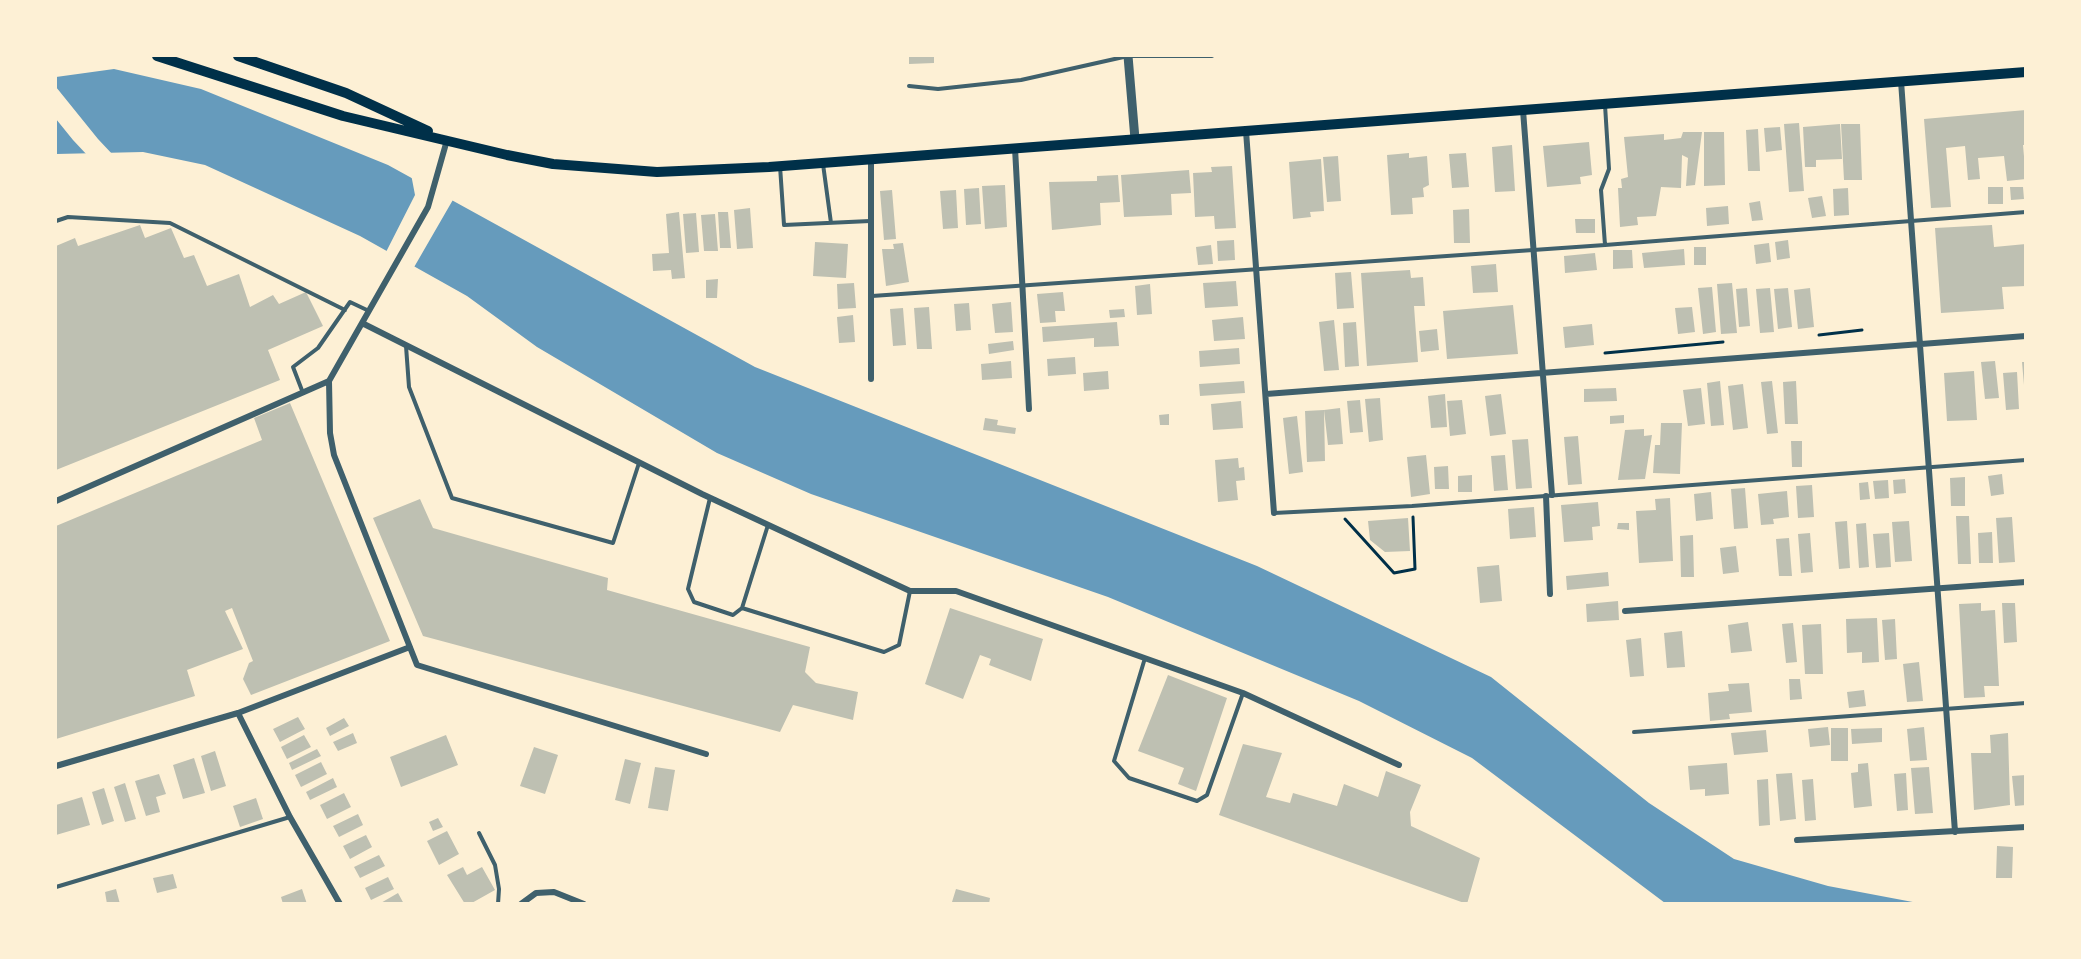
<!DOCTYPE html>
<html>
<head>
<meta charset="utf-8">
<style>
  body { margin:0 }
  #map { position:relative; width:2081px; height:959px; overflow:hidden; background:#fdf0d5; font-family:"PT Sans Narrow",sans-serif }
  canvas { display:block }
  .frame { position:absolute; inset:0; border:57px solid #fdf0d5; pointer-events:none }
</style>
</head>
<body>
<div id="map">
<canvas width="2081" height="959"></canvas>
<div class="frame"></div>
</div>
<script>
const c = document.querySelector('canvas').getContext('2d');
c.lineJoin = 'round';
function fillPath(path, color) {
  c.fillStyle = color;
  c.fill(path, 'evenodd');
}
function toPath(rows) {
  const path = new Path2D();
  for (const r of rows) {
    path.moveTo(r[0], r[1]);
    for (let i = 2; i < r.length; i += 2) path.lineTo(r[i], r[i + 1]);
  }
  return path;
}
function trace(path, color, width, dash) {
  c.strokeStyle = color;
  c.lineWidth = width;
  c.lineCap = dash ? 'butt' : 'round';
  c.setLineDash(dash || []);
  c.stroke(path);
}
fillPath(toPath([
  [114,69,201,89,388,165,755,367,1257,566,1491,677,1649,803,1734,859,1828,886,1918,903,1665,903,1472,758,1359,701,1108,597,811,494,717,453,537,347,467,296,360,236,205,165,143,152,56,154,56,77]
]), '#669bbc');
fillPath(toPath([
  [56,87,98,139,114,156,88,156,73,140,56,119],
  [411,174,454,198,413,269,385,254,415,195]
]), '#fdf0d5');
fillPath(toPath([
  [909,56,934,56,934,63,909,64],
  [2026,110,2026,145,2023,145,2026,179,2007,181,2004,156,1978,158,1980,179,1968,180,1965,146,1946,148,1951,207,1931,208,1924,119],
  [1799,123,1804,191,1789,192,1784,124],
  [1840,124,1842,159,1816,160,1816,167,1805,167,1803,127],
  [1841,124,1860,124,1862,180,1844,180],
  [1780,127,1782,150,1766,152,1764,128],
  [1758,129,1760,171,1748,171,1746,130],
  [1683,132,1702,132,1695,185,1686,186,1688,158,1682,155,1681,188,1661,187,1656,216,1637,217,1638,225,1620,227,1618,188,1622,188,1621,179,1628,177,1624,137,1664,134,1664,140,1681,138],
  [1704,132,1724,132,1725,185,1704,186],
  [1589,142,1592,175,1580,177,1581,184,1547,187,1543,146],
  [1512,145,1515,191,1495,192,1492,147],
  [1409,153,1409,158,1427,156,1429,185,1423,188,1424,197,1412,198,1413,214,1391,215,1387,155],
  [1466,153,1469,187,1452,188,1449,154],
  [1338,156,1341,201,1327,202,1323,157],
  [1321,159,1324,211,1310,212,1311,217,1293,219,1289,162],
  [1232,166,1236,228,1215,229,1214,216,1195,217,1193,173,1212,172,1211,167],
  [1189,170,1191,193,1171,194,1172,215,1124,217,1121,175],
  [1118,175,1120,202,1100,203,1101,225,1052,230,1049,182,1097,181,1097,176],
  [1005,185,1007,227,985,229,982,186],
  [1988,187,2003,187,2003,204,1988,204],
  [2010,187,2023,187,2024,199,2011,200],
  [979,188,981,224,966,225,964,189],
  [1848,188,1849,215,1834,216,1833,189],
  [892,190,896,239,884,240,880,191],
  [956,190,958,228,943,229,940,191],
  [1822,196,1826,216,1812,218,1808,198],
  [1760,201,1763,220,1752,221,1749,203],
  [1728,206,1729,224,1707,226,1706,208],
  [750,208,753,248,737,249,734,210],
  [1469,209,1470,243,1454,243,1453,210],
  [679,212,685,278,672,279,671,270,653,271,652,254,669,253,666,214],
  [718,212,728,212,731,248,720,248],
  [696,213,699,252,686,253,683,214],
  [715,214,718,251,704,251,701,215],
  [1575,219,1595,219,1595,233,1576,233],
  [140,225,145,238,171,228,184,258,194,255,207,286,239,274,250,307,273,295,279,304,306,292,323,326,268,350,280,380,56,470,56,246,75,238,78,246],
  [1992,225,1994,247,2026,244,2026,286,2002,287,2004,309,1941,313,1935,228],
  [1234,240,1235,260,1218,261,1217,241],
  [1788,240,1790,258,1777,260,1775,242],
  [815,242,848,244,846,278,813,276],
  [903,243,909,282,886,286,882,249,894,249,893,244],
  [1769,243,1771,262,1756,264,1754,245],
  [1211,245,1213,264,1198,265,1196,247],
  [1694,247,1706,247,1706,265,1694,265],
  [1684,249,1685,265,1644,268,1642,253],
  [1613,250,1632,250,1633,268,1613,269],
  [1595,253,1597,270,1565,273,1564,256],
  [1496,264,1498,292,1473,293,1471,266],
  [1410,270,1411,278,1423,277,1425,306,1414,306,1418,362,1367,366,1361,273],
  [1351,272,1354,308,1337,309,1335,273],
  [718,279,717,298,706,298,706,280],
  [1236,281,1238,306,1205,308,1203,283],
  [854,283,856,308,838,309,837,284],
  [1732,283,1737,333,1721,334,1717,284],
  [1150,284,1152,314,1137,315,1135,286],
  [1712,287,1716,332,1703,334,1698,288],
  [1747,288,1750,326,1739,327,1736,289],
  [1770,288,1774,332,1760,333,1756,289],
  [1788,288,1792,327,1778,329,1774,289],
  [1810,288,1814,327,1798,329,1794,290],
  [1063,292,1065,311,1055,311,1056,322,1040,323,1037,294],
  [1011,302,1013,332,995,333,992,304],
  [969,303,971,330,956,331,954,304],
  [1513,305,1518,354,1447,359,1443,311],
  [929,307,932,349,917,349,914,308],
  [1692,307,1695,332,1678,334,1675,308],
  [903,308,906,345,893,346,890,309],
  [1124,309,1125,317,1110,318,1109,310],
  [853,315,855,342,839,343,837,317],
  [1243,317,1245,339,1214,341,1212,320],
  [1334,320,1339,370,1324,371,1319,322],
  [1117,322,1119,346,1094,347,1094,338,1043,342,1042,327],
  [1356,322,1359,366,1345,367,1343,323],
  [1592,324,1594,345,1565,348,1563,327],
  [1437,329,1439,350,1421,352,1419,331],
  [1013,341,1014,350,989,354,988,344],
  [1239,348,1240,364,1200,367,1199,351],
  [1075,357,1076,374,1048,376,1047,359],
  [1011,361,1012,378,982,380,981,364],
  [1995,361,1999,398,1985,399,1981,362],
  [2022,362,2026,362,2026,385,2024,385],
  [1108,371,1109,389,1084,391,1083,373],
  [1974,371,1977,420,1947,421,1944,373],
  [2017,372,2019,409,2006,410,2003,373],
  [1244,381,1245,393,1200,396,1199,384],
  [1720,381,1724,425,1711,426,1707,383],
  [1772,381,1778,433,1767,434,1761,382],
  [1796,381,1798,424,1785,424,1783,382],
  [1743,384,1748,428,1733,430,1728,386],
  [1616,388,1617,401,1584,402,1584,389],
  [1701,388,1705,424,1688,426,1683,390],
  [1445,394,1447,427,1431,428,1428,396],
  [1501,394,1506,434,1490,436,1485,396],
  [1380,398,1383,440,1369,442,1365,399],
  [1360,400,1363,432,1350,433,1347,401],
  [1462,400,1466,434,1450,436,1447,401],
  [1241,401,1243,428,1213,430,1211,404],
  [290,403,390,641,251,695,243,679,249,663,253,661,232,608,225,611,243,649,187,670,195,696,56,739,56,526,262,440,254,418],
  [1340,408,1343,444,1328,445,1324,410],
  [1324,410,1325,461,1307,462,1305,411],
  [1169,414,1169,425,1160,425,1159,415],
  [1624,415,1624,423,1610,424,1610,416],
  [1297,416,1303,472,1289,474,1283,418],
  [985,418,998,420,997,425,1016,428,1015,434,983,430],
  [1661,423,1682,423,1680,474,1653,473,1655,445,1660,445],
  [1644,429,1644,436,1652,435,1645,479,1618,480,1625,430],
  [1578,436,1582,484,1568,485,1564,437],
  [1528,439,1532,488,1516,489,1512,440],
  [1791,441,1802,441,1802,467,1792,467],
  [1426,455,1430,494,1411,497,1407,457],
  [1505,455,1508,490,1494,491,1491,456],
  [1238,458,1239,468,1244,467,1245,480,1236,481,1238,500,1218,502,1215,460],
  [1448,466,1449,489,1435,489,1434,467],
  [2002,474,2004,494,1991,496,1988,476],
  [1472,475,1472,492,1458,492,1458,476],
  [1965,477,1965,506,1951,506,1950,478],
  [1905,479,1906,493,1894,494,1893,480],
  [1888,480,1889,498,1875,499,1873,481],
  [1868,482,1870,499,1860,500,1859,483],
  [1812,485,1814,517,1798,518,1796,486],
  [1745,488,1748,528,1734,529,1731,489],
  [1787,491,1789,517,1773,519,1774,524,1761,525,1758,494],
  [1711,492,1713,519,1696,521,1694,494],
  [1670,498,1673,561,1639,563,1636,511,1656,510,1655,499],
  [420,499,433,528,608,578,607,590,810,647,805,672,816,683,858,692,853,720,793,705,780,732,423,636,373,518],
  [1598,502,1600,526,1592,527,1593,540,1564,542,1561,505],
  [1534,507,1536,537,1510,539,1508,509],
  [1956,516,1969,516,1971,564,1958,564],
  [2012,517,2015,562,1999,563,1996,518],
  [1408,518,1410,551,1385,552,1370,540,1368,521],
  [1847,521,1850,568,1839,569,1835,522],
  [1909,521,1912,561,1895,562,1892,522],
  [1618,523,1629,523,1629,530,1617,529],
  [1866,523,1869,567,1859,568,1856,524],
  [1992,532,1993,563,1979,563,1978,533],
  [1810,533,1813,572,1801,573,1798,534],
  [1889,533,1891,567,1876,568,1873,534],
  [1693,535,1694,577,1681,577,1680,536],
  [1789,538,1792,576,1779,576,1776,539],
  [1736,546,1739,572,1723,574,1720,548],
  [1499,565,1502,601,1480,603,1477,567],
  [1608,572,1609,586,1567,590,1566,576],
  [1618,601,1619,620,1587,622,1586,604],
  [1981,603,1981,611,1995,610,1999,686,1984,686,1985,697,1964,698,1959,604],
  [2002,603,2015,603,2017,642,2004,643],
  [950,608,1043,639,1031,681,989,665,991,659,980,655,963,699,925,684],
  [1877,618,1879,662,1862,663,1862,652,1847,653,1846,619],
  [1895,619,1897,659,1885,660,1882,620],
  [1748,622,1752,651,1731,653,1728,625],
  [1793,623,1797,662,1786,663,1782,624],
  [1821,624,1823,674,1805,674,1802,625],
  [1682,631,1685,667,1667,668,1664,633],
  [1641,638,1644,676,1630,677,1626,640],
  [1919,662,1923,701,1907,702,1903,664],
  [1168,675,1227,698,1196,791,1178,784,1184,768,1138,751],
  [1789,679,1800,679,1802,699,1790,700],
  [1749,683,1752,712,1729,714,1730,719,1710,721,1708,693,1729,691,1728,684],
  [1864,690,1866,706,1849,708,1847,692],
  [298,717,305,729,280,742,273,729],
  [344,718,349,726,330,736,326,728],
  [1828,727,1830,745,1810,747,1808,729],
  [1924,727,1927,760,1910,761,1907,729],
  [1831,728,1848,728,1848,761,1831,761],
  [1882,728,1882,742,1852,744,1851,729],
  [1766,730,1768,752,1734,755,1731,733],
  [353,733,357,743,338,751,333,742],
  [2008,733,2010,805,1974,810,1971,753,1991,753,1990,735],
  [304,735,311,747,287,759,281,747],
  [446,735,458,765,401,787,390,757],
  [1243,744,1282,753,1266,797,1290,803,1293,793,1337,806,1344,784,1378,797,1386,771,1421,785,1410,812,1411,826,1480,858,1467,904,1219,815],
  [534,747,558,755,545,794,520,786],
  [317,749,321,756,292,770,289,763],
  [215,751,226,786,211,791,201,756],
  [194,758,205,793,183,799,173,765],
  [625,759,641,763,630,804,615,800],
  [321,762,327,774,301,787,295,775],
  [1727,763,1729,794,1705,796,1705,789,1690,790,1688,766],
  [1868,763,1872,806,1854,808,1851,773,1858,772,1858,764],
  [655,767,675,770,668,811,648,808],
  [1929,767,1933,813,1915,814,1911,768],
  [1792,773,1796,819,1780,821,1776,774],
  [1906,773,1908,810,1897,811,1894,774],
  [159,774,166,794,156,797,160,812,146,816,135,781],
  [2026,775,2026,805,2015,806,2012,776],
  [333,778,337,787,310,800,306,792],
  [1768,779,1770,825,1759,826,1757,780],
  [1813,779,1816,820,1805,821,1802,780],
  [125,783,136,819,125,822,114,787],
  [104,788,114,821,102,825,92,792],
  [344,793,351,807,327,819,320,805],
  [82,797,90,825,56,835,56,805],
  [256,798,263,819,240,827,233,806],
  [358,814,363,825,339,837,333,826],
  [438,818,443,827,433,831,429,822],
  [447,831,459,854,439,865,427,841],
  [366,835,372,847,350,859,343,846],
  [1997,846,2013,847,2012,878,1996,878],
  [379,855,385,866,360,878,354,867],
  [463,867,467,875,482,867,495,890,470,904,465,904,447,875],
  [173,874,177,888,157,893,153,878],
  [388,877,394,889,371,900,365,888],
  [116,889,120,904,107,904,105,892],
  [302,889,307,904,283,904,281,897],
  [956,889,990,898,989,904,952,902],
  [398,893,404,904,379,904]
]), '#bec0b2');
trace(toPath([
  [1819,335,1862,330],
  [1605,353,1723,342],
  [1345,519,1394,573,1415,569,1413,517]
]), '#003049', 3);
trace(toPath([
  [909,86,938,89,1021,80,1128,56,1212,56],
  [1605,105,1609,169,1601,190,1605,245],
  [823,164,831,223],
  [780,166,784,225,870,221],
  [56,221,68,217,170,223,345,310],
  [872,296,1605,245,2026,212],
  [406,346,409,387,452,498,613,543,639,463],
  [303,393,293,367,318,348,350,302,369,311],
  [710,498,688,589,694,602,733,615,742,608,768,525],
  [1274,513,1412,506,2026,460],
  [742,608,884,652,899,645,910,591],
  [1145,658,1114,761,1129,778,1197,801,1207,795,1243,693],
  [1634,732,2026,703],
  [479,833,495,865,499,889,498,904],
  [56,887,290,817]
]), '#3f606c', 4);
trace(toPath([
  [1901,81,1955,832],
  [1523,110,1552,495],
  [1246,131,1274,513],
  [1015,148,1029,409],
  [362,323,702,494,910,591,956,591,1243,693,1399,765],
  [871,379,871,158],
  [329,381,330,433,334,455,417,665,706,754],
  [1266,394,2026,336],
  [1546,496,1550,594],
  [56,501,329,381,428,207,447,140],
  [1625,611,2026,582],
  [238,713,290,817,340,904],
  [56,766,238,713,410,647],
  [1797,840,2026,827],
  [521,904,536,893,554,892,584,904]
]), '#3f606c', 6);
trace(toPath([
  [1128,56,1135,139]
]), '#3f606c', 9);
trace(toPath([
  [157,56,343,116,507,155,553,164,657,172,769,167,2026,72],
  [238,56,346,93,428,131]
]), '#003049', 10);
</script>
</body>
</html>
